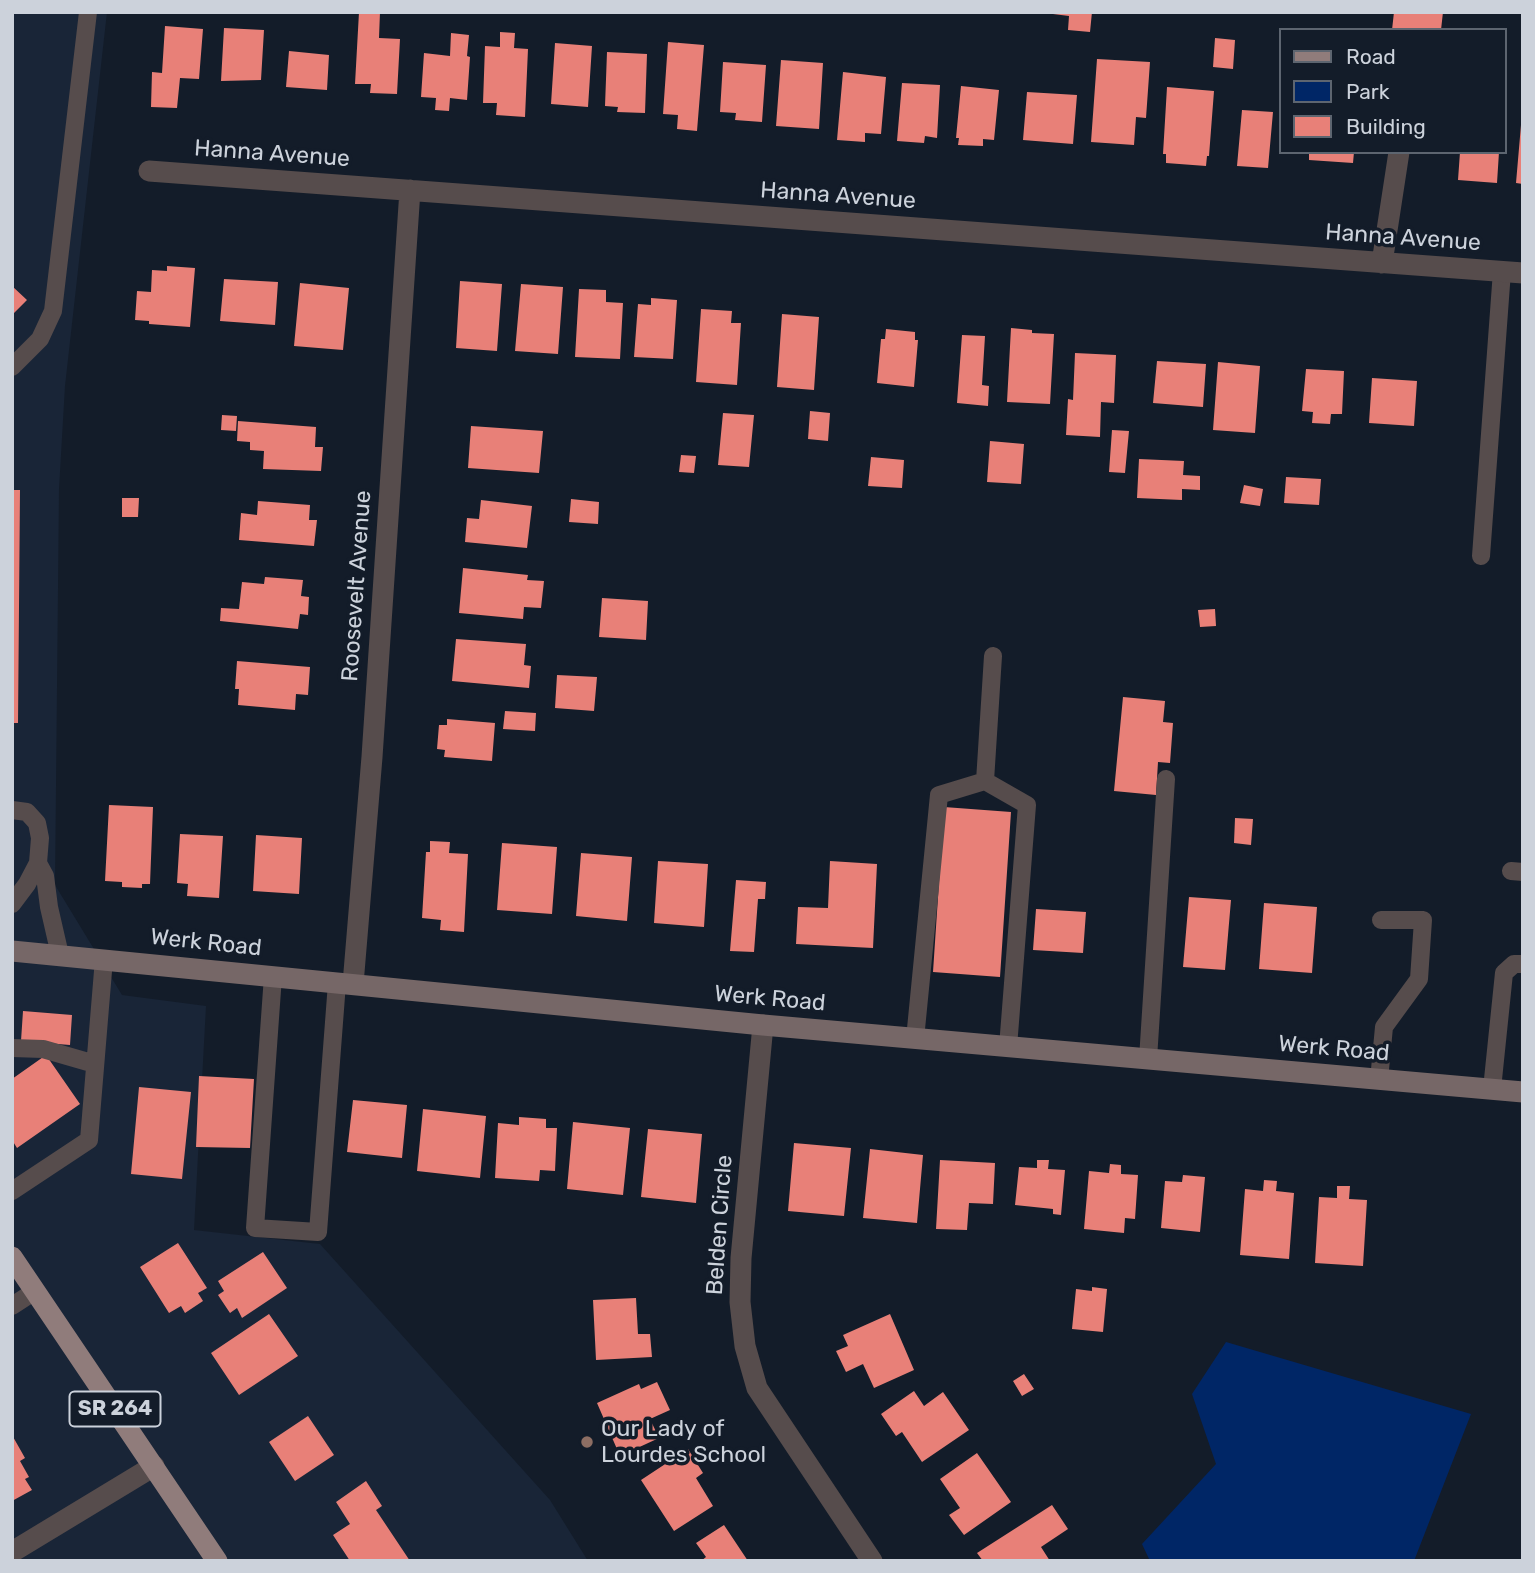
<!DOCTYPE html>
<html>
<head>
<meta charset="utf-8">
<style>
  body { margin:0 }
  #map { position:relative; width:1535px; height:1573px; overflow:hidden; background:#131c29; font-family:Rubik,sans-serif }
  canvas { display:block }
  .frame { position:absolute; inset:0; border:14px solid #ccd2db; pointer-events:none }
  .legend { position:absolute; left:1279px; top:28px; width:228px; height:126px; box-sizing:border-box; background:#131c29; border:2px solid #5d6570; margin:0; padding:9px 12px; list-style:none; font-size:21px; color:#ccd2db }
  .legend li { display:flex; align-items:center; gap:14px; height:35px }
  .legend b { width:35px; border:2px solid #5d6570 }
</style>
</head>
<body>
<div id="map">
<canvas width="1535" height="1573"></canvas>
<div class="frame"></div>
<ul class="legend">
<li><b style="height:9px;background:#907c7b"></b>Road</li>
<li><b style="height:19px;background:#002666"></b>Park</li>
<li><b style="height:19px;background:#e88078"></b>Building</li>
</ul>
</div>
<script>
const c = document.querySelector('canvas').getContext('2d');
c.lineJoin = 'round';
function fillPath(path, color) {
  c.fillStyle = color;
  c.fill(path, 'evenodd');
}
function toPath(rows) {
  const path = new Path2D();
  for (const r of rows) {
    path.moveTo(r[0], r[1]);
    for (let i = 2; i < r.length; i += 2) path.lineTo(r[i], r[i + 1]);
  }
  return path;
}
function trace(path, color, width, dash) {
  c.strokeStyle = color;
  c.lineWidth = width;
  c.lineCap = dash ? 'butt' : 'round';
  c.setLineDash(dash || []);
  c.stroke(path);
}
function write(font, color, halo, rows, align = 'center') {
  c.font = font + ' Rubik,sans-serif';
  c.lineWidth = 7;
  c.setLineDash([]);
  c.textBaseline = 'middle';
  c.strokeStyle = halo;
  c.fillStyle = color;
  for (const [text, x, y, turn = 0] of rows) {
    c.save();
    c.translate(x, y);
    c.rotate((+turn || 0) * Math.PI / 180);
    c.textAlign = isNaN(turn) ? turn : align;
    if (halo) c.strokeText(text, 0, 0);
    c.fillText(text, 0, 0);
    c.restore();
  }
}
fillPath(toPath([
  [12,12,107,12,65,386,59,489,55,885,122,995,206,1006,194,1230,320,1244,550,1500,588,1561,12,1561]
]), '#192537');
fillPath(toPath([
  [1226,1342,1471,1414,1414,1561,1150,1561,1142,1544,1216,1464,1192,1394]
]), '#002666');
fillPath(toPath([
  [359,12,380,12,379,38,400,39,397,94,370,93,371,84,355,84],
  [1054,12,1092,12,1090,32,1068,30,1069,16,1053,14],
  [1394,12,1443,12,1441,30,1392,30],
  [165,26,203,29,199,79,180,78,177,108,151,107,152,72,162,73],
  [224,28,264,30,261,80,221,81],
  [500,32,515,33,514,48,528,49,525,117,496,115,497,103,483,103,485,46,500,47],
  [451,33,469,35,467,56,470,57,467,100,450,98,449,111,435,110,436,98,421,97,424,53,450,56],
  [1215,38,1235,40,1233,69,1213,67],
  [668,42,704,45,697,131,677,129,678,115,663,114],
  [555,43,592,46,588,107,551,104],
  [289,51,329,55,327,90,286,87],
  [607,52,647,54,645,113,617,112,618,107,605,106],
  [1097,59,1150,62,1146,118,1136,117,1134,145,1091,142],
  [781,60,823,63,819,129,776,126],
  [723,62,766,65,762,122,735,120,736,113,720,112],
  [843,72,886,77,881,134,865,133,865,142,837,140],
  [902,83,940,85,937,138,925,136,924,143,897,141],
  [961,86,999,90,994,140,983,139,983,146,958,145,959,138,956,138],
  [1167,87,1214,91,1209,156,1207,156,1206,166,1166,163,1166,154,1163,154],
  [1027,92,1077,95,1073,144,1023,140],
  [1242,110,1273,112,1268,168,1237,166],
  [1521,125,1523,125,1523,184,1516,183],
  [1309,152,1354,152,1353,163,1309,160],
  [1460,152,1499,152,1497,183,1458,180],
  [167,266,195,268,190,327,149,324,149,321,135,320,137,291,151,292,152,270,167,271],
  [224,279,278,282,275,325,220,321],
  [460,281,502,284,497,351,456,348],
  [300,283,349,288,343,350,294,346],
  [521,284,563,287,558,354,515,351],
  [12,286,27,300,12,315],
  [579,289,606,290,606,302,623,303,620,359,575,357],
  [651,298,677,300,673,359,634,357,638,304,651,305],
  [701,309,732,311,731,323,741,323,737,385,696,382],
  [782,314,819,317,814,390,777,387],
  [1011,328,1032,330,1032,333,1054,334,1050,404,1007,402],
  [886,329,915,332,915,340,918,340,914,387,877,383,881,339,885,339],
  [962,335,985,336,982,385,989,386,988,406,957,403],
  [1075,353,1116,355,1114,403,1101,402,1100,437,1066,435,1068,399,1073,400],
  [1157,361,1206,364,1203,407,1153,403],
  [1218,362,1260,366,1255,433,1213,430],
  [1306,369,1344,371,1342,414,1331,414,1330,424,1312,423,1313,412,1302,411],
  [1372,378,1417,381,1414,426,1369,423],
  [810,411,830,413,828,441,808,439],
  [723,413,754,415,749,467,718,465],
  [222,415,237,416,236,431,221,430],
  [238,421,316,427,315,447,323,447,321,471,263,469,264,451,250,450,250,442,237,441],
  [471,426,543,431,539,473,468,468],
  [1112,430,1129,431,1125,473,1109,472],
  [990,441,1024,444,1021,484,987,482],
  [681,455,696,456,694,473,679,472],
  [871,457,904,460,902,488,868,486],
  [1139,459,1184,461,1183,475,1200,476,1200,490,1182,489,1182,500,1137,498],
  [1286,477,1321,479,1319,505,1284,503],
  [1244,485,1263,489,1260,506,1240,503],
  [12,490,20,490,18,723,12,723],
  [122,498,139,498,138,517,122,517],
  [571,499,599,502,598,524,569,522],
  [481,500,532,506,527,548,465,542,467,518,479,519],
  [258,501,310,505,309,520,317,520,314,546,239,540,241,513,257,515],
  [463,568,528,575,527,580,544,581,541,608,524,607,523,619,459,613],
  [265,577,303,580,301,596,309,597,308,615,300,614,298,629,220,621,221,608,239,609,242,582,264,584],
  [602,598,648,601,646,640,599,637],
  [1215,609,1216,626,1200,627,1198,610],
  [456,639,526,644,524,665,531,666,529,688,452,681],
  [237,661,310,667,308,695,296,694,295,710,238,705,239,689,235,689],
  [557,675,597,677,594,711,555,708],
  [1123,697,1165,701,1163,722,1173,723,1170,763,1158,762,1156,795,1114,791],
  [505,711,536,713,535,731,503,729],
  [447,719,495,723,492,761,444,757,445,750,437,749,439,725,447,725],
  [109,805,153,807,150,884,142,884,142,888,122,887,122,882,105,881],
  [944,807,1011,812,1000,977,933,972],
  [1235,818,1253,819,1251,845,1234,843],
  [180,834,223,836,219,898,187,896,188,884,177,883],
  [256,835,302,838,299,894,253,891],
  [430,841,450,842,449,853,468,854,464,932,440,930,441,920,422,918,426,852,430,852],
  [502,843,557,847,552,914,497,910],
  [581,853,632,857,627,921,576,916],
  [658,861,708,864,704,927,654,923],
  [830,861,877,864,873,948,796,944,798,907,828,908],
  [736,880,766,882,765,899,758,899,754,952,730,951],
  [1189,897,1231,900,1225,970,1183,967],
  [1264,903,1317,907,1312,973,1259,969],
  [1036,909,1086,912,1083,953,1033,950],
  [23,1011,72,1015,70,1045,21,1041],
  [46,1055,80,1104,17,1148,12,1140,12,1079],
  [199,1076,254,1079,250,1148,196,1147],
  [139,1087,191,1092,182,1179,131,1174],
  [353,1100,407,1105,402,1158,347,1152],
  [423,1109,486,1116,480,1178,417,1171],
  [519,1117,546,1119,546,1128,557,1128,555,1171,540,1170,539,1181,495,1178,498,1123,519,1125],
  [573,1122,630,1128,623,1195,567,1189],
  [648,1129,702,1134,696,1203,641,1197],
  [794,1143,851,1148,844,1216,788,1211],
  [870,1149,923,1155,917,1223,863,1218],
  [940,1160,995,1163,993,1204,969,1203,967,1230,936,1229],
  [1037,1160,1049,1160,1048,1169,1065,1170,1061,1215,1053,1214,1053,1209,1015,1205,1019,1167,1037,1168],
  [1110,1164,1121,1165,1121,1174,1138,1175,1135,1219,1125,1218,1124,1233,1084,1229,1089,1171,1109,1173],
  [1183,1175,1205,1177,1200,1232,1161,1228,1165,1181,1182,1182],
  [1264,1180,1277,1181,1276,1191,1294,1193,1289,1259,1240,1255,1245,1189,1263,1191],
  [1337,1186,1350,1186,1349,1199,1367,1200,1363,1266,1315,1263,1319,1197,1337,1198],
  [178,1243,207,1288,198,1293,203,1301,185,1313,181,1306,169,1313,140,1267],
  [263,1252,287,1288,242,1318,237,1308,230,1313,218,1295,224,1291,218,1281],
  [1092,1287,1107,1289,1103,1332,1072,1329,1076,1289,1092,1291],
  [636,1298,638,1334,650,1334,652,1357,596,1360,593,1300],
  [269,1314,298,1356,239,1395,211,1353],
  [890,1314,914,1370,874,1388,863,1364,846,1372,836,1351,848,1346,843,1335],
  [1024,1374,1034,1389,1022,1396,1013,1381],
  [657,1382,670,1410,650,1419,659,1438,620,1456,597,1403,639,1384,641,1389],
  [914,1391,924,1406,943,1392,969,1430,922,1462,902,1432,896,1436,881,1414],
  [308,1416,334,1455,295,1481,269,1442],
  [12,1435,25,1458,20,1461,29,1477,25,1479,32,1490,12,1501],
  [688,1449,703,1473,696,1478,713,1506,674,1531,641,1480],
  [977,1453,1011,1502,964,1535,949,1515,960,1508,940,1479],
  [366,1481,382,1506,376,1510,410,1561,350,1561,333,1535,350,1524,336,1502],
  [1052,1505,1068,1529,1041,1547,1050,1561,983,1561,977,1553],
  [724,1525,748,1561,701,1561,706,1557,696,1543]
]), '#e88078');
trace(toPath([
  [12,367,40,339,53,311,88,12],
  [1481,556,1502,271],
  [985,781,1027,805,1008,1047],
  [12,810,27,812,37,823,40,838,38,863,27,884,12,904],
  [38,863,45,876,49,907,60,955],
  [1511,871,1523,872],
  [273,976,255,1228,318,1232,337,983],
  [915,1039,939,795,985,781,993,656],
  [12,1048,43,1049,95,1064],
  [1148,1059,1166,779],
  [1379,1080,1384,1027,1419,979,1423,920,1381,920],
  [1492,1089,1504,973,1514,964,1523,964],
  [12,1191,89,1140,104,959],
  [12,1306,35,1291]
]), '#564c4c', 18);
trace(toPath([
  [149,171,1523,273],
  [1382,263,1399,152],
  [353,984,372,757,410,190],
  [763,1025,741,1258,740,1302,745,1346,757,1388,872,1561],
  [12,1552,154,1466]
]), '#564c4c', 21);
trace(toPath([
  [12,951,763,1025,1523,1092]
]), '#766767', 21);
trace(toPath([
  [12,1257,217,1561]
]), '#907c7b', 21);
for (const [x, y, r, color] of [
  [587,1442,7,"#8d6e63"]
]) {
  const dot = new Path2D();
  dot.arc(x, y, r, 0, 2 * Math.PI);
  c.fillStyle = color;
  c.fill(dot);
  trace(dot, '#131c29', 2.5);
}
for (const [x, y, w] of [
  [115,1409,91]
]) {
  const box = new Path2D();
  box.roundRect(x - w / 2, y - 17.5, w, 35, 5);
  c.fillStyle = '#131c29';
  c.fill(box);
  trace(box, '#ccd2db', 2);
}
write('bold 21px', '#ccd2db', null, [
  ["SR 264",115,1409]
]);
write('23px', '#ccd2db', '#131c29', [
  ["Hanna Avenue",272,154,4],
  ["Hanna Avenue",838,196,4],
  ["Hanna Avenue",1403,238,4],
  ["Roosevelt Avenue",357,586,-86],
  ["Werk Road",206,943,6],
  ["Werk Road",770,999,5],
  ["Werk Road",1334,1049,5],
  ["Belden Circle",720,1225,-86]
]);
write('23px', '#ccd2db', '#131c29', [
  ["Our Lady of",601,1429],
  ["Lourdes School",601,1455]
], 'left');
</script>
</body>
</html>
